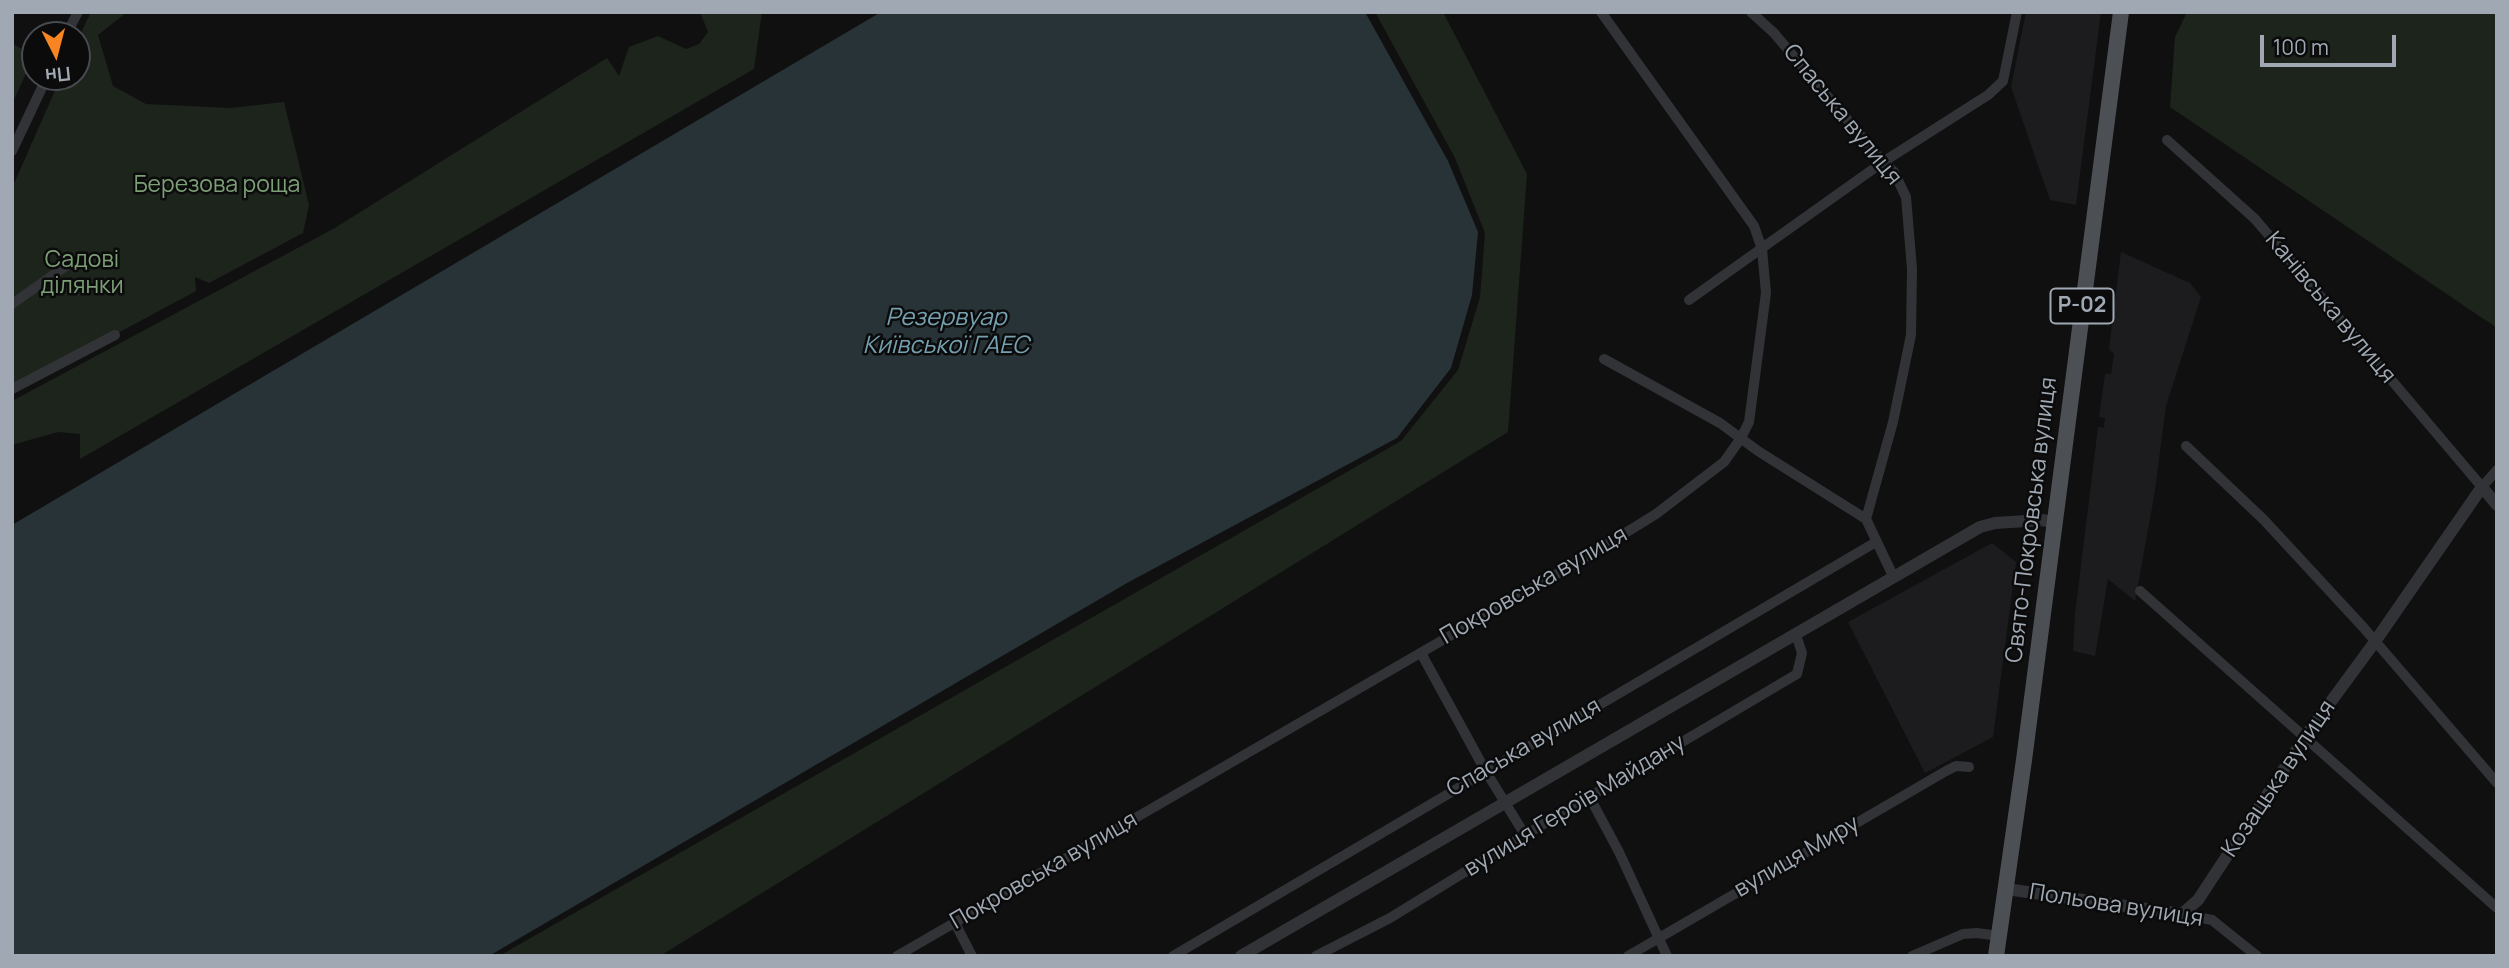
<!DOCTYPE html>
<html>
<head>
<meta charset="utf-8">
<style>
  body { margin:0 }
  #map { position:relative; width:2509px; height:968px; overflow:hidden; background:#101011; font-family:Manrope,sans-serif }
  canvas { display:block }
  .frame { position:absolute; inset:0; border:14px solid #a0a9b3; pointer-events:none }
  .north { position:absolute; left:21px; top:21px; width:70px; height:70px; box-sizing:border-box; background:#0b0b0c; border:2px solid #474a4f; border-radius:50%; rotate:174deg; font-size:19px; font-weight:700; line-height:28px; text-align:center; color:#a0a9b3 }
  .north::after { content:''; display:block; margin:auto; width:24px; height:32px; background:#f88521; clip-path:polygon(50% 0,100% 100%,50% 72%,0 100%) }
  .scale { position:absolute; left:2260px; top:35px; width:136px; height:32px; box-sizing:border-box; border:4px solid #a0a9b3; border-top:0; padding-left:9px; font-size:21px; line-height:24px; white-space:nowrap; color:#a0a9b3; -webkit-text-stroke:5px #0b0b0c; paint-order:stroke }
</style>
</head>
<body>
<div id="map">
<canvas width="2509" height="968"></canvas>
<div class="frame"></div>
<div class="north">Пн</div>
<div class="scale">100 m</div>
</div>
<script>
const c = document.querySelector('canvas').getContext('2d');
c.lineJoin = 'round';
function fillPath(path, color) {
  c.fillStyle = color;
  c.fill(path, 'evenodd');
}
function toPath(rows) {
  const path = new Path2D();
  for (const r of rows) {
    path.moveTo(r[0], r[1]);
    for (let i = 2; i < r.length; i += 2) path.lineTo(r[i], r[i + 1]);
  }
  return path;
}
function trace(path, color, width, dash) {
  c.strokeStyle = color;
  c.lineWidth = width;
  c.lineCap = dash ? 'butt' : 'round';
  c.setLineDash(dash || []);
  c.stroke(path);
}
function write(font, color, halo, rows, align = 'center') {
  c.font = font + ' Manrope,sans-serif';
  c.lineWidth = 5;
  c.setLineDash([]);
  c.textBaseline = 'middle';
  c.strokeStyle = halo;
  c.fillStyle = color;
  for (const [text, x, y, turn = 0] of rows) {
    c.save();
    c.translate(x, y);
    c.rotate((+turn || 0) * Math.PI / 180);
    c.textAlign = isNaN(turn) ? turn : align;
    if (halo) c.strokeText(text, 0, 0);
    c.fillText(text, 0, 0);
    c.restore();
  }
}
fillPath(toPath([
  [2026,12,2101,12,2076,205,2050,200,2011,87],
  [2121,252,2190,283,2201,297,2166,406,2154,497,2135,601,2108,579,2095,656,2073,651,2075,614,2098,427,2104,428,2105,418,2099,417,2105,374,2111,374,2114,354,2109,349],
  [1992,543,2016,562,1993,737,1925,773,1848,622]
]), '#1c1c1e');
fillPath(toPath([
  [91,12,127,12,98,35,113,86,146,104,231,108,284,102,309,205,303,233,209,283,195,277,196,291,12,390,12,188,61,77,77,77,77,41],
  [700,12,762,12,754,69,80,459,80,434,58,432,12,445,12,401,333,229,607,58,619,76,629,47,658,36,686,49,699,44,708,32],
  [1375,12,1443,12,1527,174,1508,432,660,956,499,956,1401,441,1458,370,1480,297,1485,233,1455,158],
  [2187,12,2497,12,2497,328,2170,107,2175,37],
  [12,43,34,56,12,104]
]), '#1c241c');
fillPath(toPath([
  [881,12,1365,12,1448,161,1478,232,1472,295,1451,368,1397,438,1127,583,489,956,12,956,12,525]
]), '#283337');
trace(toPath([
  [1751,12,1774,33,1883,162,1894,172,1906,197,1912,269,1911,335,1893,422,1866,519],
  [66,35,78,12],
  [2167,140,2255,219,2482,487,2497,470],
  [12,151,47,77],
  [1689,300,1883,162,1988,95,2003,81,2017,12],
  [12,304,76,259],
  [1604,359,1720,423,1758,451,1866,519,1894,578],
  [12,389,115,335],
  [2186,446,2264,520,2363,627,2497,783],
  [2140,591,2497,908],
  [1421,653,1485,770,1525,835],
  [1589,796,1619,852,1667,956],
  [2182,914,2212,920,2257,956],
  [955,923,972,956],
  [897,956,1593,553,1656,514,1724,462,1741,438,1749,422,1766,293,1762,249,1754,226,1601,12],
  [1173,956,1876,542],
  [1316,956,1390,918,1525,835,1797,674,1802,653,1796,635],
  [1628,956,1946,771,1956,766,1969,767],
  [1912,956,1963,934,1977,933,1999,936]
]), '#313336', 10);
trace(toPath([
  [2006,889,2182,914,2198,900,2305,737,2374,643,2482,487,2497,505],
  [1241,956,1980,527,1995,523,2042,520,2054,522]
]), '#313336', 12);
trace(toPath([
  [1996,956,2024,760,2121,12]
]), '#4c5055', 16);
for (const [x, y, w] of [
  [2082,306,63]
]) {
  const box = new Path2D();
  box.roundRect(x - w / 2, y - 17.5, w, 35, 5);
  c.fillStyle = '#0b0b0c';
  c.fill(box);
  trace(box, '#a0a9b3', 2);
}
write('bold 21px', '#a0a9b3', null, [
  ["Р-02",2082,306]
]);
write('23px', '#a0a9b3', '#0b0b0c', [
  ["Спаська вулиця",1842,115,51],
  ["Канівська вулиця",2330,308,50],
  ["Свято-Покровська вулиця",2032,520,-83],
  ["Покровська вулиця",1534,586,-30],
  ["Спаська вулиця",1524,748,-30],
  ["Козацька вулиця",2279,779,-56],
  ["вулиця Героїв Майдану",1575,806,-31],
  ["вулиця Миру",1797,857,-30],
  ["Покровська вулиця",1044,871,-30],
  ["Польова вулиця",2116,906,9]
]);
write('23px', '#7c9f76', '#0b0b0c', [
  ["Березова роща",217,186],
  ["Садові",82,261],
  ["ділянки",82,287]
]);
write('italic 24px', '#75a0b0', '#0b0b0c', [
  ["Резервуар",946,318],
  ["Київської ГАЕС",946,346]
]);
</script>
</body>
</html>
